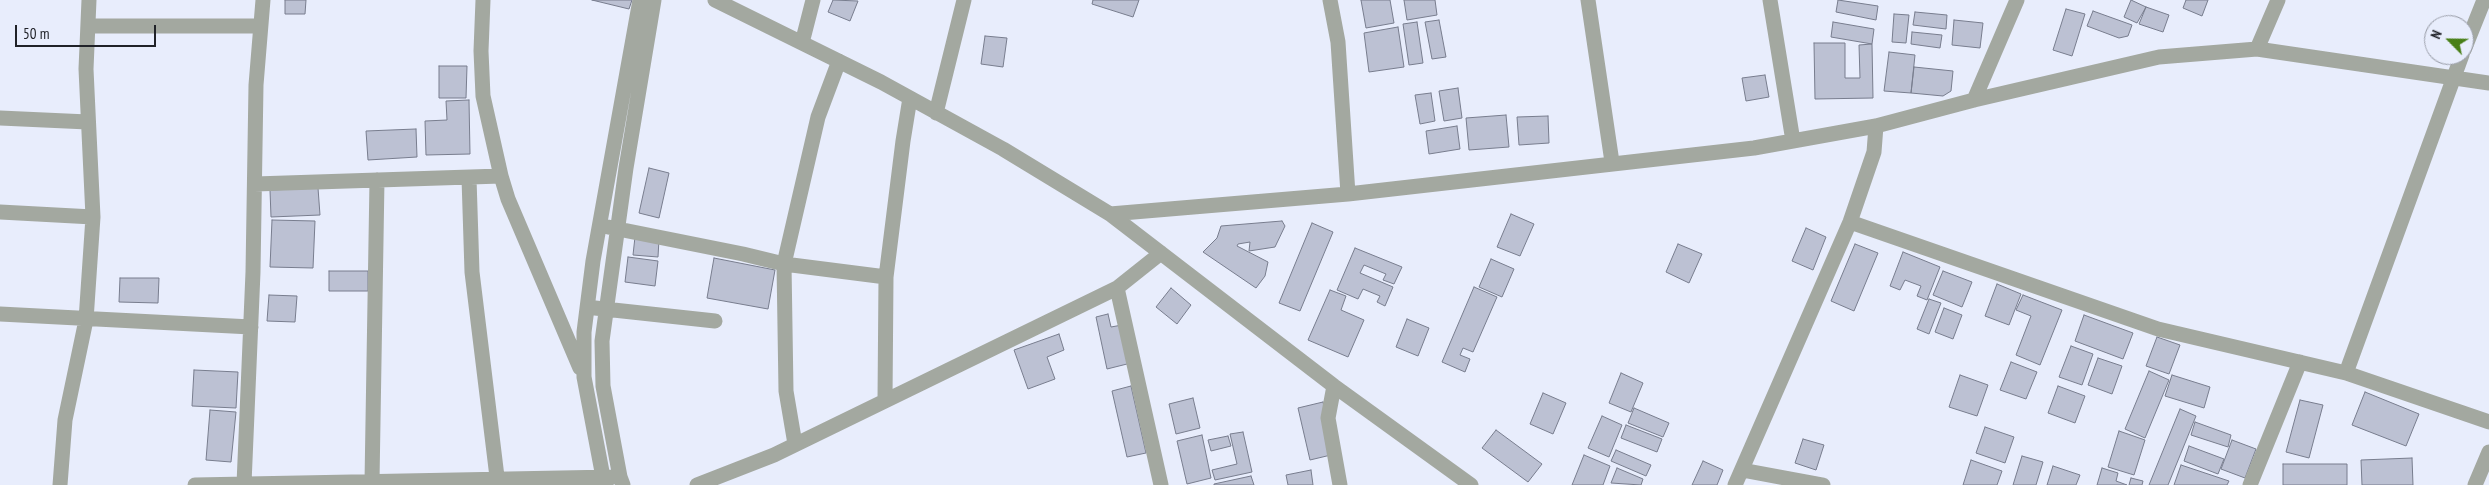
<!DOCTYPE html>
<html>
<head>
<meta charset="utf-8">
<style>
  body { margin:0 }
  #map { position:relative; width:2489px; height:485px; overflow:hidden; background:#e8edfc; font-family:"PT Sans Narrow",sans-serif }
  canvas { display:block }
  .north { position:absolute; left:2424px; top:15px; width:50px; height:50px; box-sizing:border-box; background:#e8edfc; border:1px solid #989ca7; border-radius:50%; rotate:293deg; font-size:14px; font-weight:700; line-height:20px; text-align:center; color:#202228 }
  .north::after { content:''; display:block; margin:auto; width:18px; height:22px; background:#487f17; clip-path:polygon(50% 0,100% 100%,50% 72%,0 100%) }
  .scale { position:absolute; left:15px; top:25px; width:141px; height:22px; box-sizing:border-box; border:2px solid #202228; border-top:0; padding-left:6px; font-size:15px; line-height:18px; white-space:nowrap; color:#202228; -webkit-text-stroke:4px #e8edfc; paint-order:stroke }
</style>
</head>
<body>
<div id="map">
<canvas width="2489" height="485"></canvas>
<div class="north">N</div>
<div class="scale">50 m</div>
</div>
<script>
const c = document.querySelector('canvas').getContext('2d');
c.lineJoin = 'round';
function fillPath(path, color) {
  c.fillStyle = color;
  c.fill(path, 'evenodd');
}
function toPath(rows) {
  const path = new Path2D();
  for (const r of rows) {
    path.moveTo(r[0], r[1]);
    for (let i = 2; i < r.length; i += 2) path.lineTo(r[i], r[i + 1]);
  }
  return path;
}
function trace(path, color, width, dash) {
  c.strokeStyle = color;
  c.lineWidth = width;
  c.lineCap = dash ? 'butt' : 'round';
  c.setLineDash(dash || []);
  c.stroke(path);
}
const building = toPath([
  [285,0,306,0,305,14,285,14,285,0],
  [592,0,632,0,629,9,592,0],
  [833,0,858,1,850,21,828,12,833,0],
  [1093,0,1139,0,1133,17,1092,4,1093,0],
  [1361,0,1390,0,1394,23,1366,28,1361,0],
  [1404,0,1435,0,1437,15,1407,20,1404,0],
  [1838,0,1878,6,1876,20,1836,12,1838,0],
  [2131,0,2146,7,2137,23,2124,17,2131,0],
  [2186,0,2208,0,2202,16,2183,8,2186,0],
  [2146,7,2169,15,2163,32,2139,24,2146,7],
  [2066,9,2085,14,2072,56,2053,50,2066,9],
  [2093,11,2132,25,2128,36,2119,38,2087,26,2093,11],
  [1915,12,1947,15,1946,29,1913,25,1915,12],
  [1894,14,1909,15,1906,43,1892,42,1894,14],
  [1439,20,1446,57,1432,59,1425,22,1439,20],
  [1954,20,1983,23,1980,48,1952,45,1954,20],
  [1417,22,1423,63,1409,65,1403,24,1417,22],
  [1833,22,1874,29,1872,44,1831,37,1833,22],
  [1398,27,1404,67,1369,72,1364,33,1398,27],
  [1912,32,1942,35,1940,48,1911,44,1912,32],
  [985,36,1007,38,1003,67,981,64,985,36],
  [1814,43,1845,43,1845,78,1860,78,1859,45,1872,44,1873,98,1815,99,1814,43],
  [1889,52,1915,55,1911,93,1884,91,1889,52],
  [439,66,467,66,466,98,439,98,439,66],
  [1914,67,1953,71,1951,91,1943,96,1911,93,1914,67],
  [1765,75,1769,97,1746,101,1742,78,1765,75],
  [1458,88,1462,118,1444,121,1439,91,1458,88],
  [1431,93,1435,121,1420,124,1415,95,1431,93],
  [469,100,470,154,426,155,425,121,447,120,446,101,469,100],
  [1506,115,1509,147,1469,150,1466,118,1506,115],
  [1548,116,1549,143,1519,145,1517,117,1548,116],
  [1457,126,1460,149,1429,154,1426,131,1457,126],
  [416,129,417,157,368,160,366,131,416,129],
  [649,168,669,173,659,218,639,213,649,168],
  [318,188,320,215,271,217,270,190,318,188],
  [1511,214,1534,224,1520,256,1497,247,1511,214],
  [272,220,315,221,313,268,270,267,272,220],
  [1282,221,1285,226,1275,247,1249,251,1250,242,1238,244,1237,246,1268,262,1265,276,1256,288,1203,252,1217,238,1221,226,1282,221],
  [1312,223,1333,232,1300,311,1279,303,1312,223],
  [1806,228,1826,237,1813,270,1792,261,1806,228],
  [635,237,659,239,658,257,633,255,635,237],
  [1678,244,1702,254,1689,283,1666,272,1678,244],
  [1855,244,1878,253,1854,311,1831,301,1855,244],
  [1355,248,1402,267,1394,284,1383,280,1386,274,1364,265,1360,273,1393,287,1385,306,1377,302,1380,296,1363,289,1358,299,1337,290,1355,248],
  [1903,252,1940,267,1927,300,1917,296,1921,286,1905,280,1900,290,1890,286,1903,252],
  [628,257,658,261,655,286,625,282,628,257],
  [714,258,775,270,768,309,707,298,714,258],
  [1491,259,1514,269,1502,297,1479,287,1491,259],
  [329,271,368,271,368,291,329,291,329,271],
  [1943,271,1972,282,1962,307,1933,295,1943,271],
  [120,278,159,278,158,303,119,302,120,278],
  [1997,284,2021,294,2009,325,1985,316,1997,284],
  [1474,287,1497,297,1473,352,1463,348,1460,355,1470,359,1465,372,1442,362,1474,287],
  [1171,288,1191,305,1177,324,1156,307,1171,288],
  [1330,290,1346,296,1341,310,1364,320,1348,357,1308,340,1330,290],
  [269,295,297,296,295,322,267,321,269,295],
  [2023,295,2062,310,2040,365,2016,355,2031,316,2016,310,2023,295],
  [1929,299,1941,303,1929,334,1917,329,1929,299],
  [1944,308,1962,315,1953,339,1935,332,1944,308],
  [1108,314,1111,327,1122,325,1131,363,1107,369,1096,317,1108,314],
  [2084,315,2133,333,2123,359,2075,341,2084,315],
  [1407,319,1429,328,1418,356,1396,347,1407,319],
  [1059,334,1064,350,1047,357,1055,379,1028,389,1014,350,1059,334],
  [2157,337,2180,345,2169,374,2146,366,2157,337],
  [2071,346,2093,354,2082,385,2059,377,2071,346],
  [2098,358,2122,366,2112,394,2088,385,2098,358],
  [2011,362,2037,372,2026,399,2000,390,2011,362],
  [194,370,238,372,236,408,192,406,194,370],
  [2149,371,2169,380,2145,438,2125,429,2149,371],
  [1621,373,1643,383,1631,412,1609,403,1621,373],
  [1960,375,1988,385,1977,416,1949,407,1960,375],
  [2172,375,2210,387,2204,408,2165,396,2172,375],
  [1131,386,1146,453,1127,457,1112,391,1131,386],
  [2058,386,2085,396,2075,423,2048,413,2058,386],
  [2365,392,2419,414,2406,446,2352,425,2365,392],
  [1543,393,1566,403,1553,434,1530,424,1543,393],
  [1193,398,1200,428,1176,434,1169,404,1193,398],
  [2300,400,2323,405,2309,458,2286,452,2300,400],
  [1323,402,1335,454,1310,460,1298,408,1323,402],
  [1634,408,1669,423,1663,437,1628,423,1634,408],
  [2180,409,2196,416,2168,485,2149,485,2180,409],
  [210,410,236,412,231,462,206,460,210,410],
  [1602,416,1622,425,1609,457,1588,448,1602,416],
  [2195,422,2231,435,2228,447,2191,435,2195,422],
  [1626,425,1662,439,1657,452,1621,438,1626,425],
  [1985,427,2014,437,2005,463,1976,453,1985,427],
  [1496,430,1542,464,1528,482,1482,448,1496,430],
  [2119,431,2145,440,2134,475,2108,467,2119,431],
  [1243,432,1252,472,1215,480,1212,470,1237,464,1230,434,1243,432],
  [1202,435,1211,478,1187,484,1177,441,1202,435],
  [1228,436,1231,446,1211,451,1208,440,1228,436],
  [1803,439,1824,445,1816,470,1795,463,1803,439],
  [2232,440,2256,449,2245,478,2221,469,2232,440],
  [2189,446,2224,459,2218,474,2184,461,2189,446],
  [1616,450,1651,465,1646,476,1611,461,1616,450],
  [1584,455,1610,466,1603,485,1572,485,1584,455],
  [2022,456,2043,462,2036,485,2013,485,2022,456],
  [2412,458,2413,485,2362,485,2361,460,2412,458],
  [1971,460,2002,471,1997,485,1963,485,1971,460],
  [1703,461,1723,470,1717,485,1692,485,1703,461],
  [2283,464,2347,464,2347,485,2283,485,2283,464],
  [2181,465,2229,481,2227,485,2174,485,2181,465],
  [2053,466,2080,475,2076,485,2047,485,2053,466],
  [1617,468,1643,479,1641,485,1611,483,1617,468],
  [2102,468,2118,473,2116,481,2127,485,2097,485,2102,468],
  [1311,470,1313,485,1288,485,1286,475,1311,470],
  [1251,476,1254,485,1214,485,1214,484,1251,476],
  [2131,478,2143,481,2142,485,2129,485,2131,478]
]);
fillPath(building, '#bcc1d3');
trace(building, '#787d8e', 1);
trace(toPath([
  [483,0,481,51,483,96,501,176,508,199,580,368],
  [715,0,881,82,1003,149,1110,214,1334,386,1471,485],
  [1330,0,1338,42,1348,194],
  [1588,0,1612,162],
  [1770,0,1793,141],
  [88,26,260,26],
  [802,43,813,0],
  [2257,49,2278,0],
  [2464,50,2484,0],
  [1974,100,2017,0],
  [936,113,964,0],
  [0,118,88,122],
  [469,178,472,272,498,485],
  [255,184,501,176],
  [0,212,93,217],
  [1110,214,1348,194,1754,148,1876,126,1974,100,2159,57,2257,49,2489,83],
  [1850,222,2158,329,2346,373,2489,422],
  [608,227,743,254,784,264,886,277,885,400],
  [886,277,903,141,910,98],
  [1117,288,1161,485],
  [595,308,715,321],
  [0,314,251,327],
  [2346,373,2462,55],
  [1334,386,1328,418,1340,485],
  [795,444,786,391,784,264,818,117,839,61],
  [1742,470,1823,485],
  [372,482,377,180],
  [244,484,253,272,256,85,263,0],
  [60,485,65,420,86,320,93,217,86,69,89,0],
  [195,485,613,477],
  [606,485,603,477,584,377,584,332,593,261,640,0],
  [623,485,620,477,603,386,602,341,626,168,654,0],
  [697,485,774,455,1117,288,1161,253],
  [1735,485,1850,222,1874,152,1876,126],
  [2250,485,2300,362],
  [2475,485,2489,452]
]), '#a3a8a0', 15);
</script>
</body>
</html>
